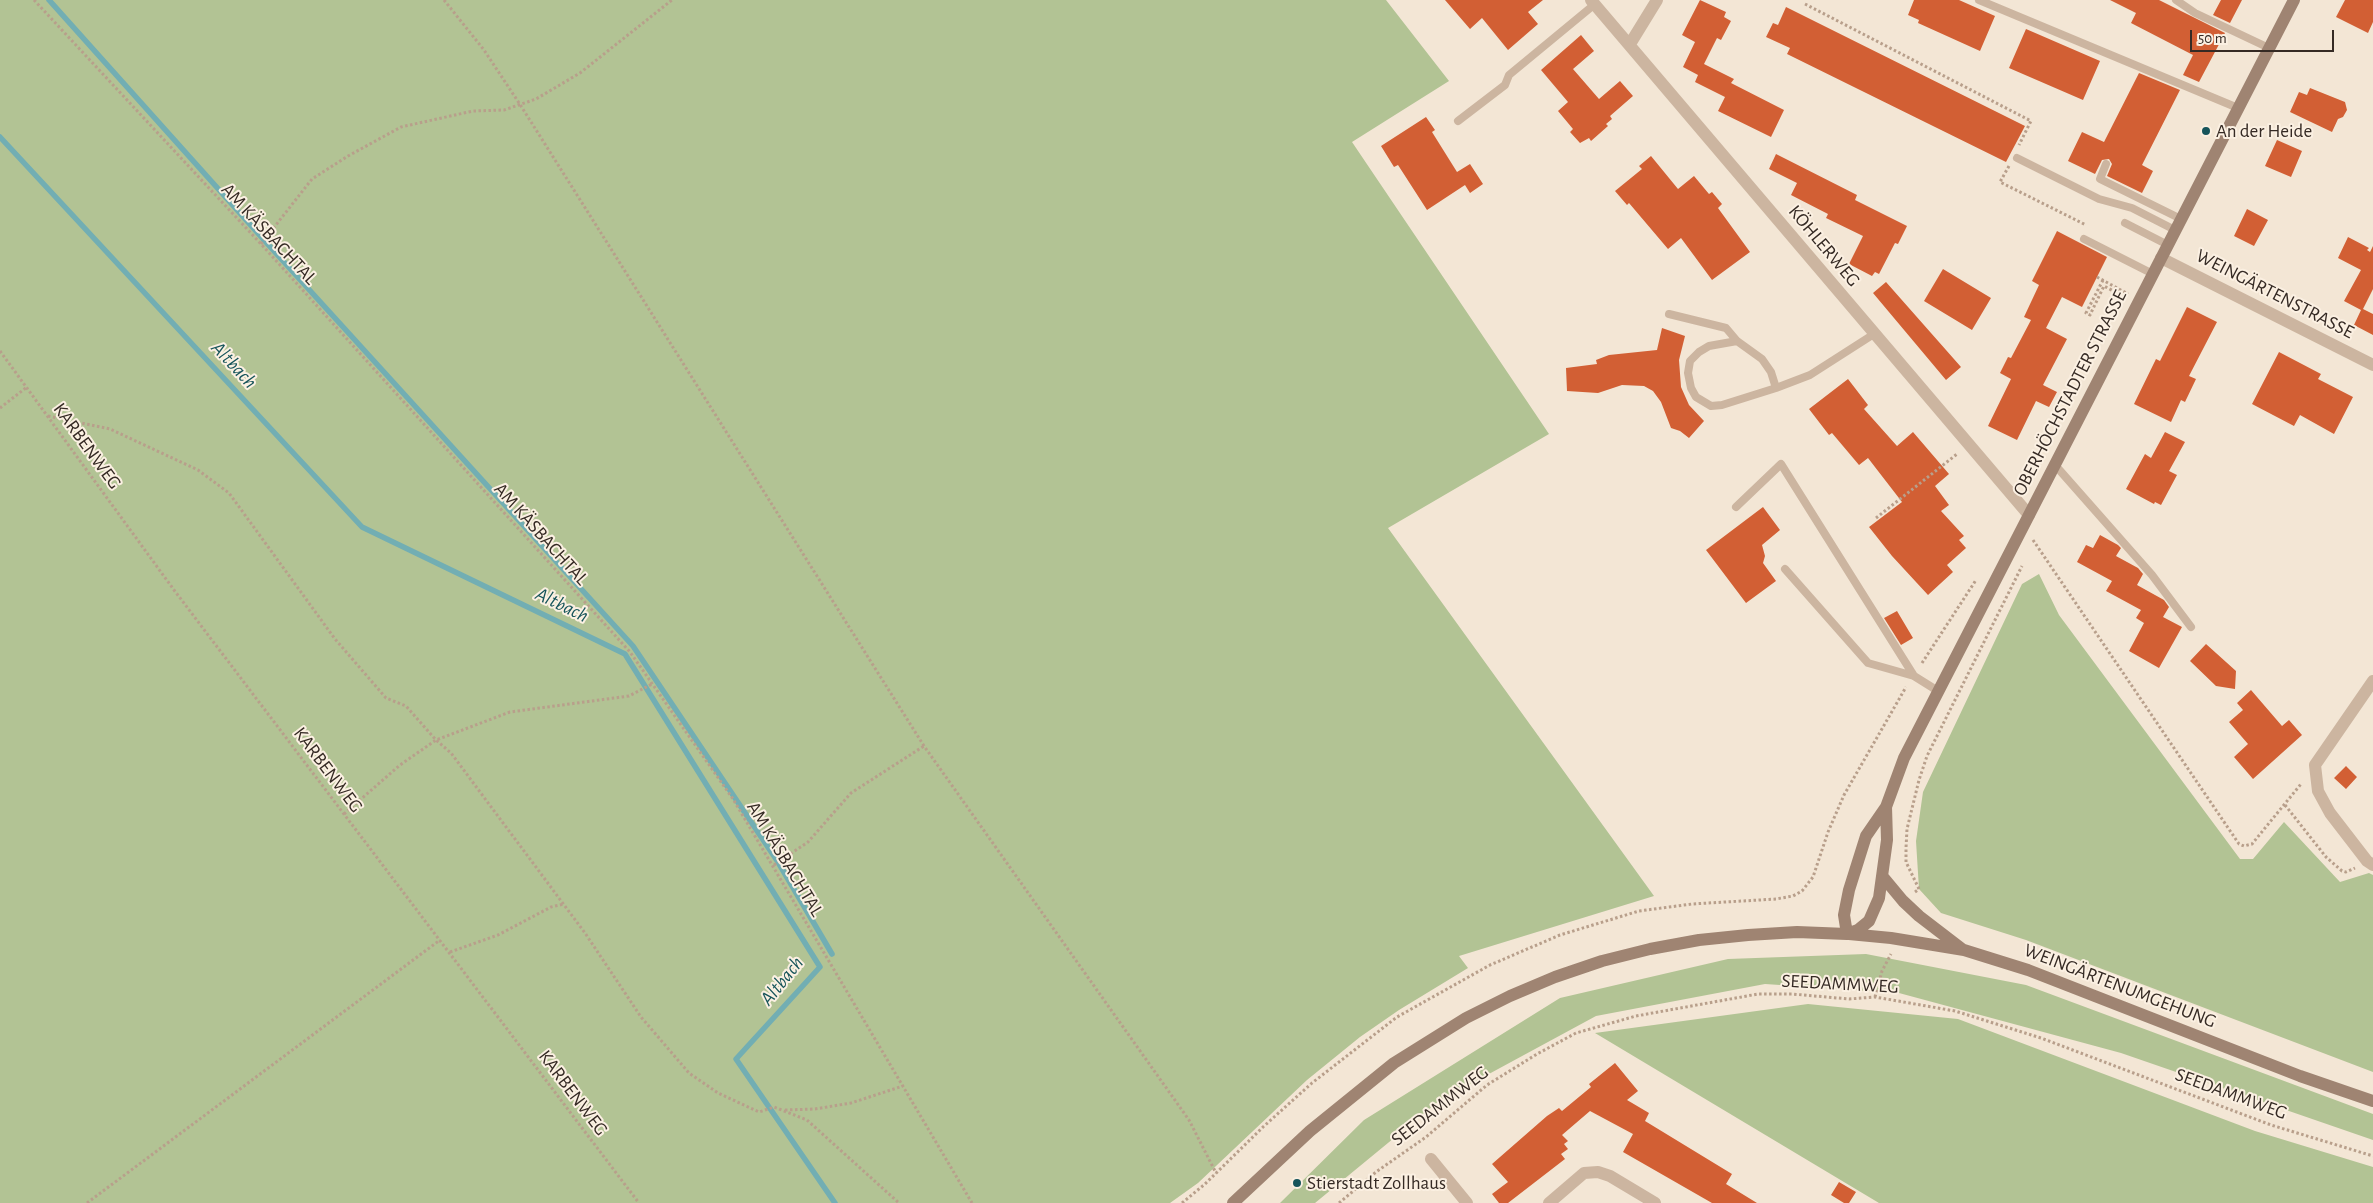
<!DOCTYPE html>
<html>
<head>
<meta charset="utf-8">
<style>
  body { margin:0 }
  #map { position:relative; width:2373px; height:1203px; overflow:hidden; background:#f3e6d5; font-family:"Alegreya Sans",sans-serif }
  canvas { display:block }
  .scale { position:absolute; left:2190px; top:30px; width:144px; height:22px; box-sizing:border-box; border:2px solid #352a24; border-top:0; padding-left:6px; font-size:15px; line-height:18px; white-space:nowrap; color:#352a24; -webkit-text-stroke:4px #fbf0e2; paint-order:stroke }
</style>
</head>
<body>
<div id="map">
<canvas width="2373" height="1203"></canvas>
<div class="scale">50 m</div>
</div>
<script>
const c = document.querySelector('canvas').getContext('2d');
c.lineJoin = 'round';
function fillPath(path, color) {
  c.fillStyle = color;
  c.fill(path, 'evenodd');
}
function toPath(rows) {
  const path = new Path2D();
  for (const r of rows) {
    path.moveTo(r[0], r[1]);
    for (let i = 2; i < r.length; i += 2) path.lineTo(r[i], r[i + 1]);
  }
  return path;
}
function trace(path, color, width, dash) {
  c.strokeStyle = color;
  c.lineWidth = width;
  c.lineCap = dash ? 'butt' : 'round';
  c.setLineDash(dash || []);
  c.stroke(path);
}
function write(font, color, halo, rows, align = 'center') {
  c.font = font + ' "Alegreya Sans",sans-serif';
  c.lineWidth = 4;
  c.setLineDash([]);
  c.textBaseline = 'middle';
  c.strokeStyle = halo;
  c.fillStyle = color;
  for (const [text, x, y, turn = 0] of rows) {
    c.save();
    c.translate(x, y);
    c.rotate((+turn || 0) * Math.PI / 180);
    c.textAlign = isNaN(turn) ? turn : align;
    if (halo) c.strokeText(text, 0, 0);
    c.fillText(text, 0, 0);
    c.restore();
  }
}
fillPath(toPath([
  [0,0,1386,0,1449,81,1352,142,1549,434,1388,528,1654,896,1459,956,1468,968,1399,1010,1360,1037,1307,1080,1198,1183,1170,1203,0,1203],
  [2039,574,2059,615,2240,859,2253,859,2284,822,2340,882,2369,873,2373,875,2373,1072,2026,940,1941,913,1919,889,1916,841,1923,792,2022,584],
  [1866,954,2026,985,2373,1114,2373,1140,2121,1053,1899,993,1765,984,1596,1016,1439,1101,1315,1203,1280,1203,1364,1120,1560,998,1728,959],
  [1808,1004,1958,1019,2255,1131,2373,1167,2373,1203,1879,1203,1595,1033]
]), '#b2c394');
trace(toPath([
  [49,0,264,240,633,646,778,862,832,954],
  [0,137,362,527,625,654,820,967,736,1059,835,1203]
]), '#72aeb3', 5.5);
fillPath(toPath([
  [1445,0,1543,0,1528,12,1538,24,1508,50,1482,18,1470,29],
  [1700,0,1726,12,1724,17,1731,21,1721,40,1717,38,1704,64,1734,79,1731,83,1784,110,1771,137,1718,111,1725,97,1695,82,1698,75,1683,67,1695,42,1682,35],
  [1914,0,1959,0,1995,16,1980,51,1918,23,1919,20,1908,15],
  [2110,0,2159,0,2225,33,2199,82,2183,75,2193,55,2131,23,2136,13],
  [2221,0,2242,0,2230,23,2213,15],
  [2345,0,2373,0,2373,22,2368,33,2336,17],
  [1786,7,2025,126,2006,162,1787,54,1790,48,1766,37,1773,23,1778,25],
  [2026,29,2100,61,2083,100,2009,68],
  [1581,35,1594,51,1573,69,1599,99,1620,81,1633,96,1610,116,1612,119,1606,124,1608,126,1591,141,1589,138,1580,143,1570,132,1573,129,1558,111,1568,102,1541,70],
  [2139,73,2180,90,2142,165,2153,171,2142,193,2107,176,2112,164,2109,159,2102,160,2095,174,2068,161,2082,132,2104,142],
  [2310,88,2345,102,2347,110,2343,117,2338,119,2332,132,2290,112,2299,92,2307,95],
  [1426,117,1435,130,1432,132,1457,172,1470,164,1483,184,1470,193,1465,185,1427,210,1398,165,1394,167,1381,146],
  [2277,140,2302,151,2291,177,2265,166],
  [1776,154,1857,195,1855,200,1907,226,1898,244,1895,243,1879,274,1875,272,1872,276,1849,264,1863,236,1826,218,1828,214,1791,195,1797,183,1769,169],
  [1651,156,1678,189,1694,176,1709,194,1712,192,1722,204,1718,208,1750,252,1712,280,1681,238,1668,249,1629,203,1627,205,1615,191,1642,169,1639,166],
  [2247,209,2268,220,2254,246,2234,236],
  [2057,231,2107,257,2082,307,2062,297,2046,328,2067,339,2043,385,2057,392,2049,407,2036,401,2017,440,1988,426,2011,379,2000,373,2008,357,2011,358,2031,320,2024,317,2039,285,2032,281],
  [2348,237,2369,248,2367,250,2370,252,2373,246,2373,289,2363,309,2373,314,2373,335,2354,325,2361,310,2344,301,2361,270,2338,258],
  [1943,269,1991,298,1972,330,1924,301],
  [1886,282,1961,367,1946,380,1873,293],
  [2187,307,2217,322,2189,376,2196,379,2185,402,2181,400,2171,422,2134,404,2156,359,2160,361],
  [1662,328,1685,336,1679,360,1681,387,1689,405,1704,421,1689,438,1680,431,1671,428,1661,402,1653,391,1644,386,1622,385,1598,393,1567,391,1566,368,1597,364,1596,360,1609,355,1657,350],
  [2279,352,2321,374,2318,379,2353,397,2334,434,2300,415,2294,426,2252,404],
  [1848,379,1868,405,1864,409,1897,446,1913,432,1949,474,1935,486,1949,505,1941,511,1964,536,1959,540,1966,548,1947,565,1953,572,1928,595,1892,556,1869,527,1902,502,1868,458,1859,465,1832,433,1829,435,1809,409],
  [2165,432,2185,442,2169,471,2177,475,2161,505,2155,502,2154,504,2126,489,2145,454,2151,458],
  [1763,507,1780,530,1762,545,1765,556,1763,563,1776,581,1746,603,1706,550],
  [2100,535,2118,545,2121,548,2116,556,2138,568,2143,574,2137,585,2164,600,2169,607,2163,617,2182,627,2159,668,2129,651,2144,623,2136,618,2141,610,2106,591,2112,581,2077,562,2086,545,2093,548],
  [1897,611,1913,638,1901,645,1884,618],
  [2206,644,2236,671,2235,689,2216,686,2190,661],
  [2251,690,2282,726,2289,720,2302,735,2253,779,2234,757,2248,744,2229,722,2243,710,2237,703],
  [2346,766,2357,777,2346,789,2334,778],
  [1615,1063,1638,1091,1627,1100,1649,1113,1645,1121,1732,1174,1726,1184,1757,1203,1712,1203,1623,1152,1633,1134,1590,1111,1562,1135,1568,1141,1564,1144,1568,1149,1561,1154,1565,1159,1508,1203,1499,1203,1492,1194,1508,1182,1492,1164,1547,1116,1559,1108,1562,1111,1591,1087,1589,1084],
  [1839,1182,1856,1192,1849,1203,1844,1203,1831,1195]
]), '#d25f34');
trace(toPath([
  [34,0,261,244,630,652,733,799,972,1203],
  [444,0,484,50,521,106,924,746,1189,1120,1216,1173],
  [1805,4,2031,121,2019,145],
  [2009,166,2000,182,2086,225],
  [261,244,312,179,348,156,401,127,473,111,504,110,536,99,580,73,672,0],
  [2097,277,2128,294],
  [2103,280,2086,313,2090,315,2104,286,2117,293,2119,289],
  [0,351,174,590,639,1203],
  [0,408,27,387],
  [48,416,110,429,198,470,229,493,335,639,386,698,406,706,436,740,451,753,585,933,641,1017,689,1073,718,1093,759,1112,774,1107,807,1120,899,1203],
  [1876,518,1957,454],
  [2033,540,2239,844,2244,846,2252,844,2301,784],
  [1922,663,1976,580],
  [2285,805,2326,857,2342,871,2346,872,2355,868],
  [344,814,400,765,436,740,510,712,629,696,652,684],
  [774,865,808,842,851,793,924,746],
  [1915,892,1919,889,1906,862,1906,848,1907,829,1919,780,1927,756,2022,566],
  [450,952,498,935,551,907,564,904],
  [1875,997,1882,971,1891,954],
  [785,1110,815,1109,851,1103,903,1086],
  [87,1203,440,940],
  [1182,1203,1205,1184,1263,1127,1312,1083,1397,1017,1490,965,1560,935,1639,911,1692,904,1776,899,1793,896,1802,891,1813,877,1828,832,1844,795,1906,687],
  [1339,1203,1376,1172,1426,1137,1487,1085,1537,1054,1576,1033,1636,1016,1758,994,1792,994,1849,999,1875,997,1955,1011,2041,1038,2271,1125,2373,1156]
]), '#b89f8b', 3, [2.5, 2.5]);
trace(toPath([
  [1979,0,2238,108],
  [2176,0,2195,13,2269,48],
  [1458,121,1505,85,1509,75,1595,4],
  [2017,158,2099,199,2132,208,2175,230],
  [2106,164,2100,179,2181,219],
  [2125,223,2168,245],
  [2084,239,2153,274],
  [1669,314,1726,328,1737,341],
  [1776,388,1771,372,1762,359,1737,341,1709,346,1699,352,1690,361,1688,373,1691,388,1696,397,1711,406,1722,405,1776,388,1810,375,1874,334],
  [2055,465,2152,575,2191,627],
  [1736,507,1781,464,1914,676],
  [1785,569,1868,663,1914,676,1938,691]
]), '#ccb5a0', 8);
trace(toPath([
  [1591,0,2029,515],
  [1630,44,1657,0],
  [2161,258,2373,365],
  [2373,681,2315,765,2318,791,2330,813,2367,861,2373,865],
  [1431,1159,1467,1203],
  [1549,1203,1584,1173,1598,1172,1610,1176,1655,1203]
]), '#ccb5a0', 12);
trace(toPath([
  [1883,877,1903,901,1919,916,1962,949],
  [1847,934,1844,915,1849,890,1866,836,1886,807,1904,758,2294,0],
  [1849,934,1891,938,1964,950,2028,970,2300,1076,2373,1101],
  [1233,1203,1310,1131,1394,1063,1466,1018,1510,996,1555,977,1602,961,1650,949,1699,940,1748,935,1797,932,1847,934,1858,930,1869,921,1879,898,1887,840,1886,807]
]), '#9f8472', 12);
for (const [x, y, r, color] of [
  [2206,131,5,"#16545a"],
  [1297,1183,5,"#16545a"]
]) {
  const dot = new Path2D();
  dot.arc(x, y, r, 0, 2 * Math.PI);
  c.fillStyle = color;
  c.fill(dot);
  trace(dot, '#fbf0e2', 2);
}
write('19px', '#352a24', '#fbf0e2', [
  ["An der Heide",2216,131],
  ["Stierstadt Zollhaus",1307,1183]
], 'left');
write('19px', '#352a24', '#fbf0e2', [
  ["AM KÄSBACHTAL",269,234,47],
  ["KÖHLERWEG",1824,246,50],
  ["WEINGÄRTENSTRASSE",2275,294,27],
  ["OBERHÖCHSTADTER STRASSE",2070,393,-63],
  ["KARBENWEG",87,446,54],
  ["AM KÄSBACHTAL",541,534,48],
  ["KARBENWEG",328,770,53],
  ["AM KÄSBACHTAL",785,859,59],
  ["SEEDAMMWEG",1840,984,3],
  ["WEINGÄRTENUMGEHUNG",2120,986,21],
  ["KARBENWEG",573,1093,53],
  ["SEEDAMMWEG",2231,1094,20],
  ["SEEDAMMWEG",1440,1106,-38]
]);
write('italic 20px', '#16545a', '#fbf0e2', [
  ["Altbach",234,365,47],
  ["Altbach",562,605,26],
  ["Altbach",782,981,-51]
]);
</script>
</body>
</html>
